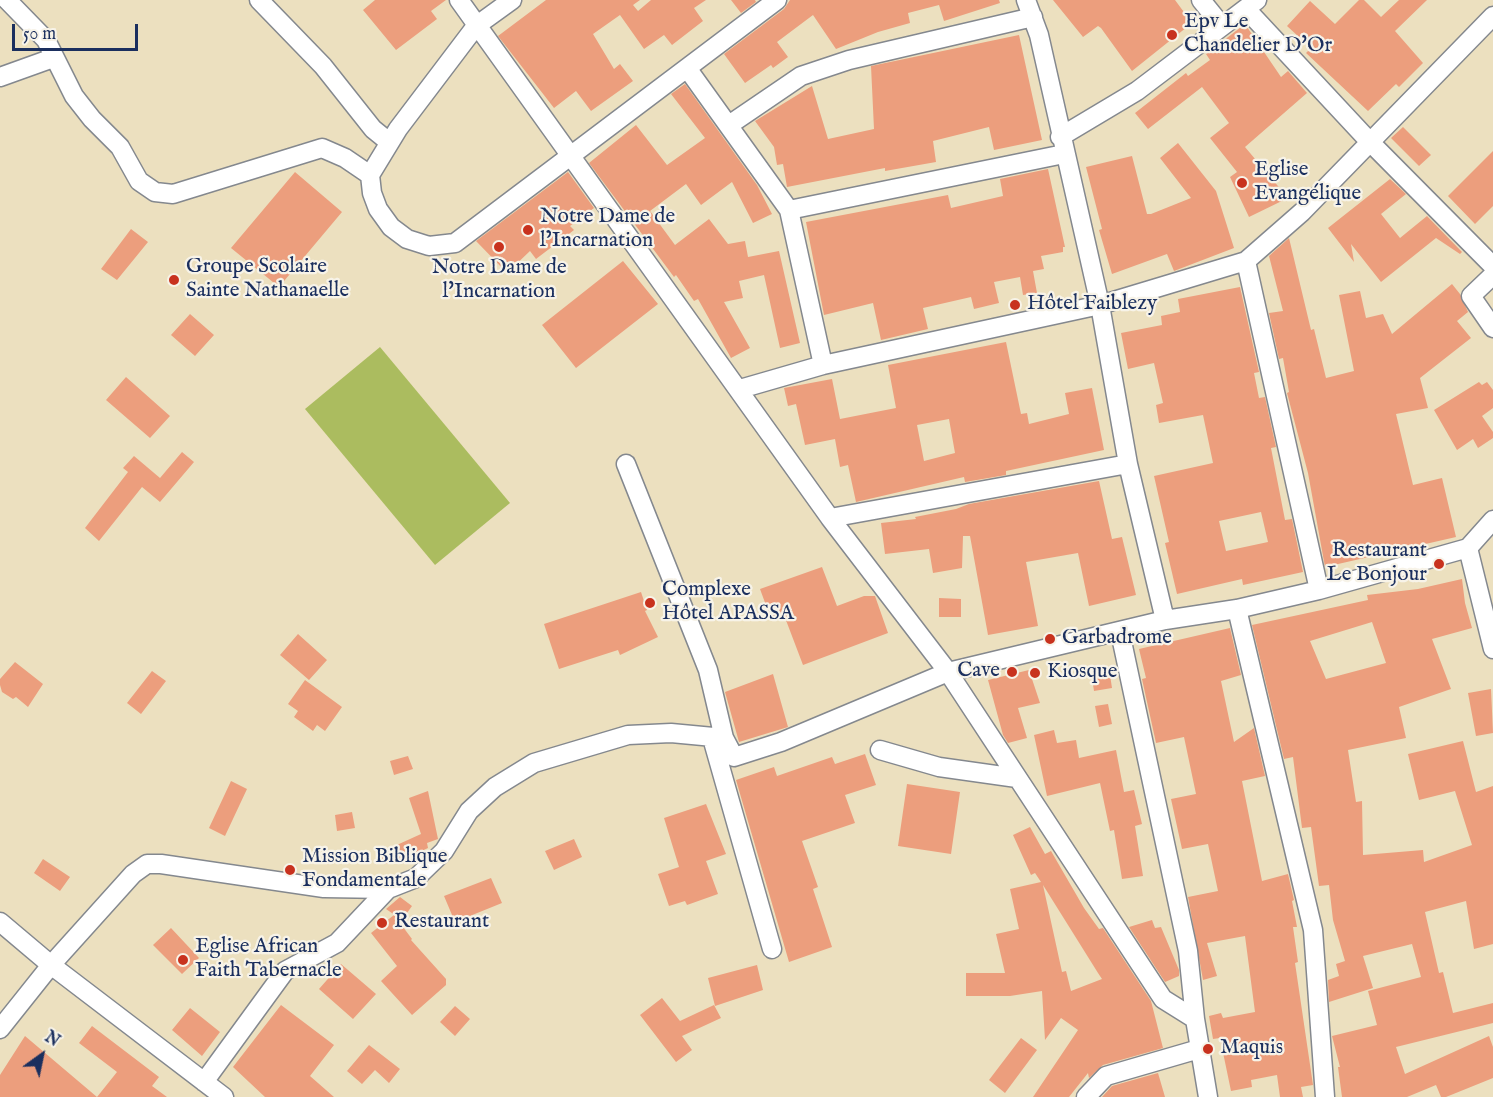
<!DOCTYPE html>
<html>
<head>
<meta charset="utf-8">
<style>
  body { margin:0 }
  #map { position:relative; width:1493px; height:1097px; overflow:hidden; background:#ece0bf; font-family:"IM FELL English",serif }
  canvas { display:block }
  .north { position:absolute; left:12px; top:1025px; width:60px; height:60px; -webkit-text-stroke:4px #f7f3e8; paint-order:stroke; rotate:33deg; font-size:16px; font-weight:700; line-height:24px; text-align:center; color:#1b2f5e }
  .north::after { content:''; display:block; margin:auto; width:21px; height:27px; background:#1b2f5e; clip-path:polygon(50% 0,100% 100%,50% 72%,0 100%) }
  .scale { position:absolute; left:12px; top:24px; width:126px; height:27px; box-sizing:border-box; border:3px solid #1b2f5e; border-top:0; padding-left:8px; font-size:18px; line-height:21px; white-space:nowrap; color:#1b2f5e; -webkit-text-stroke:4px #f7f3e8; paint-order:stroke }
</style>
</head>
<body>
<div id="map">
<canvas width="1493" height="1097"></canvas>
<div class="north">N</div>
<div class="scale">50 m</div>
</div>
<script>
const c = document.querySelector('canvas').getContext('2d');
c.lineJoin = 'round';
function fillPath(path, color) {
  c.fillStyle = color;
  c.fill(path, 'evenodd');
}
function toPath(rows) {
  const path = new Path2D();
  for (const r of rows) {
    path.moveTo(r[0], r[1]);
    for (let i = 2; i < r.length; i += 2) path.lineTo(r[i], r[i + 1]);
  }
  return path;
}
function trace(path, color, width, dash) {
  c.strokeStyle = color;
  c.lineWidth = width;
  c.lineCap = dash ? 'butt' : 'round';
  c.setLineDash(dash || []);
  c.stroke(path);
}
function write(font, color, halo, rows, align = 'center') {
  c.font = font + ' "IM FELL English",serif';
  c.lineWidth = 4.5;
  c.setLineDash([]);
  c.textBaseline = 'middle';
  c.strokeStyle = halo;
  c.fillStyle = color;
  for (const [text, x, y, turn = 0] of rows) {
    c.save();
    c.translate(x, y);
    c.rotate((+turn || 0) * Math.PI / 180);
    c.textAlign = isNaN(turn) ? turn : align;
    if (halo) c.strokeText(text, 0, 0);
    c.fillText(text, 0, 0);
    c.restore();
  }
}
fillPath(toPath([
  [380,347,510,503,435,565,305,409]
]), '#abbc5f');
fillPath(toPath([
  [375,0,446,0,431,11,437,19,396,50,363,10],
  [546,0,640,0,633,5,638,11,651,0,706,0,694,8,703,21,672,45,664,35,644,49,620,15,593,34,614,69,620,64,633,81,591,111,576,91,554,108,498,36],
  [731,0,755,0,756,2,741,13],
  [790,0,835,0,827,7,835,0,999,0,1000,3,944,21,939,5,908,13,910,23,878,32,836,49,813,15,777,42,788,57,773,68,771,65,745,83,724,54,784,9],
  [1053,0,1175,0,1192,23,1132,71,1101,28,1098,26,1083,37],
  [1359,0,1364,0,1381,17,1399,0,1427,0,1395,31,1423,63,1399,87,1396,84,1368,111,1306,53,1311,48,1287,26,1310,1,1335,24],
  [1245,24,1281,77,1288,71,1307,93,1245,147,1288,198,1249,217,1230,177,1237,172,1210,138,1229,123,1202,87,1148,129,1135,113,1186,73,1188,76,1210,60,1206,54],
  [1019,35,1042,140,994,150,989,127,933,141,936,162,885,171,885,168,787,187,783,164,777,165,774,147,755,121,812,86,828,139,874,129,871,66],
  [685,84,757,185,772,214,753,223,732,182,701,205,686,184,650,211,675,245,709,219,728,244,745,241,748,257,779,251,800,343,780,348,764,275,739,281,743,298,724,302,750,348,731,358,698,299,694,301,676,275,674,277,589,163,636,125,667,165,705,138,671,94],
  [1403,127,1431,155,1419,166,1391,138],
  [1178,143,1216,191,1234,248,1174,271,1167,254,1112,274,1099,230,1102,229,1086,167,1132,156,1147,214,1151,214,1191,198,1160,158],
  [1493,151,1493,206,1475,224,1448,196],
  [1048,169,1065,247,1063,247,1063,252,1041,256,1044,269,1033,271,1037,293,1023,295,1020,277,994,282,999,303,974,309,971,297,923,308,928,329,881,340,873,303,824,315,806,222,948,195,951,208,1003,196,1000,179],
  [295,172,342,212,279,287,231,248],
  [568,172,594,208,570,226,574,230,536,259,530,251,507,273,476,241],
  [1390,179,1406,194,1381,214,1400,238,1427,216,1462,252,1460,254,1436,238,1381,282,1351,244,1354,262,1328,228],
  [131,229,148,242,117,280,101,269],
  [1289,238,1311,330,1314,329,1326,378,1354,371,1339,295,1360,291,1366,318,1383,314,1392,334,1452,284,1460,294,1468,312,1457,321,1471,338,1420,378,1428,408,1396,414,1413,485,1442,478,1456,537,1325,567,1308,473,1287,393,1289,392,1283,358,1279,359,1269,313,1283,311,1269,256],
  [623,261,658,304,576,368,542,325],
  [1240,287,1259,372,1254,373,1259,398,1265,397,1276,447,1271,448,1285,520,1292,519,1303,572,1243,585,1242,579,1177,594,1165,543,1169,542,1154,476,1213,463,1203,415,1159,423,1156,405,1163,403,1154,363,1128,369,1121,333,1162,325,1161,316,1180,312,1178,299],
  [1261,512,1268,542,1226,551,1219,521],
  [190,314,214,335,195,356,171,335],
  [1006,342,1021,414,1027,413,1029,424,1069,414,1065,393,1092,388,1104,450,1006,471,1006,475,965,482,964,477,856,502,848,465,840,467,835,439,805,445,796,404,788,406,784,388,832,379,840,419,896,408,888,365],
  [949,419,955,453,924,461,917,425],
  [126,377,170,416,150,438,106,400],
  [1479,382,1482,385,1487,382,1493,390,1493,408,1482,416,1493,432,1493,438,1478,448,1473,439,1457,450,1434,410],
  [182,452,194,462,160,502,142,487,99,541,85,528,128,472,123,468,134,456,160,478],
  [1099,481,1112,539,1122,537,1136,595,1089,606,1078,553,1026,562,1038,626,988,635,970,536,963,536,962,568,933,573,929,549,885,554,881,523,916,519,915,517,956,509,969,504],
  [822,567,837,606,864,596,875,596,888,633,803,665,784,615,771,619,760,589],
  [1462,579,1465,603,1472,628,1432,639,1451,689,1399,707,1406,738,1348,750,1356,802,1362,801,1363,855,1423,850,1424,862,1472,845,1455,791,1419,800,1408,754,1463,741,1476,792,1493,786,1493,944,1474,949,1466,901,1425,912,1439,973,1443,972,1453,1013,1493,1003,1493,1023,1396,1047,1405,1074,1489,1036,1493,1047,1493,1078,1446,1097,1441,1097,1436,1085,1407,1097,1342,1097,1338,1067,1340,1067,1332,1036,1377,1025,1368,991,1421,977,1412,944,1363,956,1373,988,1329,1002,1328,980,1339,976,1336,964,1345,961,1333,920,1329,885,1319,886,1311,827,1302,828,1293,757,1284,759,1252,625,1368,600,1367,595,1418,589],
  [1372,622,1386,663,1326,679,1310,641],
  [641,592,647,610,645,611,658,637,620,655,618,650,559,669,544,624],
  [939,598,961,599,961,617,939,617],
  [1230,628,1241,675,1221,681,1234,742,1254,728,1265,776,1242,781,1262,881,1288,874,1294,900,1292,901,1297,927,1293,927,1298,962,1295,963,1313,1085,1301,1087,1303,1097,1280,1097,1277,1075,1251,1080,1252,1087,1231,1091,1220,1038,1213,1039,1209,1016,1221,1013,1223,1018,1255,1012,1245,936,1207,943,1217,976,1203,980,1188,897,1218,891,1208,844,1182,849,1171,799,1196,794,1184,737,1156,743,1142,679,1146,678,1139,649],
  [298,634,327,660,309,680,280,655],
  [15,662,43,684,28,707,16,697,13,699,2,692,0,685,0,679],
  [1029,670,1040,703,1018,708,1027,738,1008,743,1003,735,988,680],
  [152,671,166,681,141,714,127,703],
  [773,674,788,727,739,742,725,692],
  [1110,675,1112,688,1094,691,1092,678],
  [305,680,342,707,325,731,317,725,313,731,294,717,298,711,288,704],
  [1491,689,1493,733,1476,736,1468,693],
  [1108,704,1112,724,1099,727,1095,706],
  [1054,730,1057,743,1076,740,1079,758,1116,750,1124,792,1134,790,1142,824,1135,826,1143,876,1122,879,1114,830,1110,831,1100,783,1047,796,1034,735],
  [865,754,876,785,845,795,855,823,802,841,818,887,813,889,832,947,789,962,736,780,774,767,777,776,832,757,835,764],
  [408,756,413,769,394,775,390,761],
  [231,781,247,789,225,836,209,828],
  [907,784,960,792,951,854,898,846],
  [428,791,438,839,427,843,428,848,398,862,382,864,377,854,421,834,409,798],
  [706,804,726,854,706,861,718,894,687,905,685,901,669,906,658,874,679,867,664,818],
  [352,812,355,828,337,831,335,815],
  [1030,827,1045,854,1051,851,1084,908,1099,929,1103,928,1151,1001,1163,1048,1103,1065,1089,1078,1088,1073,1069,1097,1033,1097,1078,1030,1061,1018,1045,1040,1042,991,1010,996,966,996,966,973,1005,973,996,934,1019,929,1010,889,1041,882,1035,873,1031,875,1013,835],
  [1043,885,1098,973,1102,979,1071,991,1066,971,1062,972],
  [574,839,582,857,554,870,545,851],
  [43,859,70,877,60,891,34,873],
  [491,878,502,903,455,922,444,896],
  [400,897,412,906,402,920,386,909],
  [394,915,412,939,411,940,446,979,446,985,412,1015,381,981,397,966,371,933],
  [1152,920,1155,928,1161,927,1179,970,1179,976,1165,982,1129,927],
  [171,928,199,958,182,974,153,945],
  [341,964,376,994,353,1019,319,989],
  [757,965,763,990,715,1006,708,978],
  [662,998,680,1021,714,1005,721,1018,682,1036,692,1050,676,1062,640,1015],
  [281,1005,334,1045,310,1076,334,1097,265,1097,233,1067],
  [455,1006,470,1019,455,1036,440,1022],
  [190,1008,220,1032,202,1056,172,1030],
  [92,1026,159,1077,152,1086,167,1097,97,1097,117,1072,79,1043],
  [25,1036,97,1097,0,1097,0,1075],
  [1021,1038,1037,1050,1005,1093,989,1080],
  [369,1045,400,1069,389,1083,375,1070,362,1084,347,1071],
  [1158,1073,1165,1097,1102,1097,1112,1086]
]), '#ec9e7d');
const minor = toPath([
  [7,0,46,40,74,96,92,119,120,147,139,181,155,192,173,194,322,148,345,158,370,175],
  [259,0,323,66,373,129,389,142],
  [459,0,830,518,948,672,1163,999,1195,1019],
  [512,0,476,26,398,129,370,175,372,193,378,209,391,227,407,239,429,246,455,243,777,0],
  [1026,0,1039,35,1100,305,1128,464,1165,620],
  [1201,0,1222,26],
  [1246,9,1369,141,1493,266],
  [687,68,789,210,823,365],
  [0,77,53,58],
  [729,125,801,76,849,60,1033,17],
  [1060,137,1137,91,1257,0],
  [789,210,1064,154],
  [1246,261,1302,212,1493,16],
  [1493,275,1471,296,1493,328],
  [740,389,823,365,1100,305,1246,261,1319,590],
  [626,464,708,670,724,738,734,757,781,742,948,672,1165,620,1237,609,1319,590,1468,548,1493,520],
  [830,518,1128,464],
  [1468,548,1493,649],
  [1237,609,1313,930,1325,1097],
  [1120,632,1188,951,1195,1019,1208,1097],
  [712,738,772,949],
  [880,750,939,767,1017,778],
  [0,922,51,965,224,1097],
  [0,1029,51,965,133,874,147,864,161,864,324,888,388,889],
  [204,1082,285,971,337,943,388,889,416,878,444,851,469,811,495,787,534,763,628,735,671,733,724,738],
  [1086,1097,1106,1076,1199,1049]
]);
trace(minor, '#84888e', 21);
trace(minor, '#fff', 18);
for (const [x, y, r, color] of [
  [1172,35,6,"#c8321e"],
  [1242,183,6,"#c8321e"],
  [528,230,6,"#c8321e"],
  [499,247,6,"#c8321e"],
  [174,280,6,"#c8321e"],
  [1015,305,6,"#c8321e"],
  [1439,564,6,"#c8321e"],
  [650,603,6,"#c8321e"],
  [1050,639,6,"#c8321e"],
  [1012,672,6,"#c8321e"],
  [1035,673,6,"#c8321e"],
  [290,870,6,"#c8321e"],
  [382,923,6,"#c8321e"],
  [183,960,6,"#c8321e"],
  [1208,1049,6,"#c8321e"]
]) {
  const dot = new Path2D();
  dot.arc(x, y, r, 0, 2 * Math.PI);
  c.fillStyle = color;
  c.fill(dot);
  trace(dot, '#f7f3e8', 2);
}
write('21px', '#1b2f5e', '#f7f3e8', [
  ["Epv Le",1184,23],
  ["Chandelier D'Or",1184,47],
  ["Eglise",1254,171],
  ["Evangélique",1254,195],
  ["Notre Dame de",540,218],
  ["l’Incarnation",540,242],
  ["Groupe Scolaire",186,268],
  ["Sainte Nathanaelle",186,292],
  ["Notre Dame de",499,269,"center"],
  ["l'Incarnation",499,293,"center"],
  ["Hôtel Faiblezy",1027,305],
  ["Restaurant",1427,552,"right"],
  ["Le Bonjour",1427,576,"right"],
  ["Complexe",662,591],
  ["Hôtel APASSA",662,615],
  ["Garbadrome",1062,639],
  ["Cave",1000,672,"right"],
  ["Kiosque",1047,673],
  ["Mission Biblique",302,858],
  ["Fondamentale",302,882],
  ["Restaurant",394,923],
  ["Eglise African",195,948],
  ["Faith Tabernacle",195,972],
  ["Maquis",1220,1049]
], 'left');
</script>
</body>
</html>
